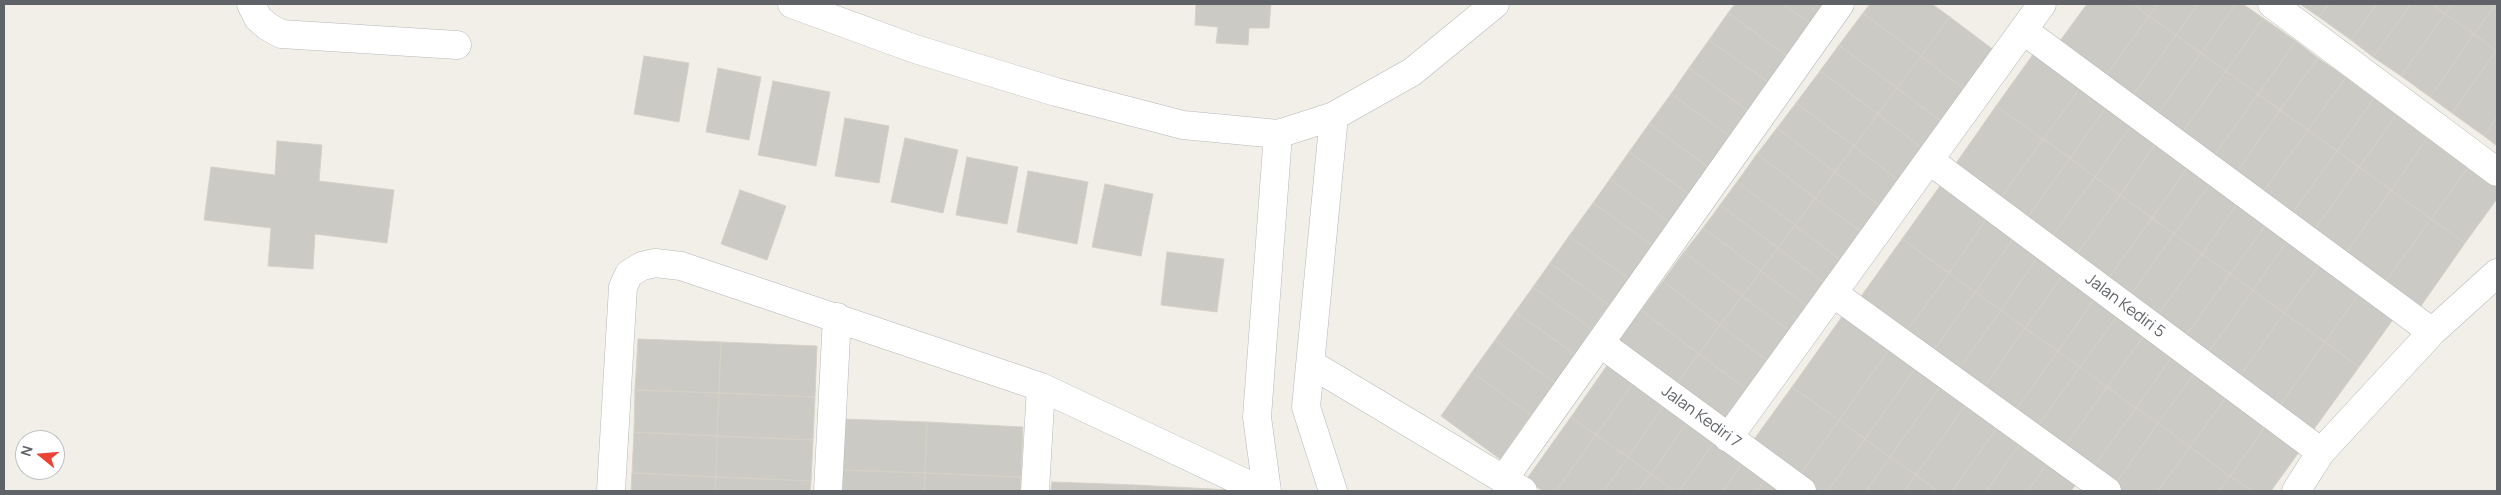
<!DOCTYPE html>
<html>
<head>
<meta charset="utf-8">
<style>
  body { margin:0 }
  #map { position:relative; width:2501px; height:495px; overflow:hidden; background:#f1efe8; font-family:Manrope,sans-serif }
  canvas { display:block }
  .frame { position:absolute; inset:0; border:5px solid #5f6368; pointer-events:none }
  .north { position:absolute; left:15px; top:430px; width:50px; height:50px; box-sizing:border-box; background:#fff; border:1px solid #bfc1c3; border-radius:50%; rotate:287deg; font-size:14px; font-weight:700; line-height:20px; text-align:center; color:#5f6368 }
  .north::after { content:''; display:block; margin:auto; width:18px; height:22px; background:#ea4335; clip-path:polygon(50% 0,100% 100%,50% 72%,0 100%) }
</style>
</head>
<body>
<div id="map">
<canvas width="2501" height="495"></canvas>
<div class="frame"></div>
<div class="north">N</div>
</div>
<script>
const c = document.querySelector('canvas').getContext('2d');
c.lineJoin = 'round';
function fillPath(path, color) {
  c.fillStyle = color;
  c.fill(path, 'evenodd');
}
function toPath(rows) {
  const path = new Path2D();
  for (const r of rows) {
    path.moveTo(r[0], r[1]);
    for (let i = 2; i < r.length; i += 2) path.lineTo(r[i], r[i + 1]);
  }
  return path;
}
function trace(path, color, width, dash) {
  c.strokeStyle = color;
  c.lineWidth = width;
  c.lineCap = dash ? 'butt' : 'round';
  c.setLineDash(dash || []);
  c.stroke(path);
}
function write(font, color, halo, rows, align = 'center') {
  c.font = font + ' Manrope,sans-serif';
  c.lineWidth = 4;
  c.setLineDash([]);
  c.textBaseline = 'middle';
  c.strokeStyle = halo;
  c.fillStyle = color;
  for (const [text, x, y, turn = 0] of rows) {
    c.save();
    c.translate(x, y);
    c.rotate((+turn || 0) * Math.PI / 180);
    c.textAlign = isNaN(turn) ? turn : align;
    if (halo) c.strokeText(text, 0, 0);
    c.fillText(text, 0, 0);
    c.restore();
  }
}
const building = toPath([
  [1196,4,1271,4,1269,28,1249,28,1248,45,1216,43,1218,27,1195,25,1196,4],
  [1735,4,1783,4,1810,23,1787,56,1728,13,1735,4],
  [1783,4,1824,4,1810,23,1783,4],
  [1870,4,1932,4,1950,17,1921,56,1863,13,1870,4],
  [2087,4,2133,4,2149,16,2104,78,2057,45,2087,4],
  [2133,4,2158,4,2149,16,2133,4],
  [2158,4,2198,4,2176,35,2149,16,2158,4],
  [2198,4,2236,4,2201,53,2176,35,2198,4],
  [2236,4,2243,4,2263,18,2226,71,2201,53,2236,4],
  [2300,4,2329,4,2319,17,2300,4],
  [2329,4,2377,4,2351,40,2319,17,2329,4],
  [2377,4,2411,4,2373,57,2351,40,2377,4],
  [2411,4,2432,4,2445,14,2401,76,2373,57,2411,4],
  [2432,4,2452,4,2445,14,2432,4],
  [2452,4,2496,4,2474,34,2445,14,2452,4],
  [2496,4,2497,4,2496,51,2474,34,2496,4],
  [1728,13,1787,56,1768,82,1709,40,1728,13],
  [1863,13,1921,56,1897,88,1839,45,1863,13],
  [2445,14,2474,34,2430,97,2401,76,2445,14],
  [2149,16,2176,35,2131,98,2104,78,2149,16],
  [1950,17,1999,54,1969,93,1921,56,1950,17],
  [2263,18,2296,41,2258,94,2226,71,2263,18],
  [2474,34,2496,51,2452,113,2430,97,2474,34],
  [2176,35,2201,53,2156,116,2131,98,2176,35],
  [1709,40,1768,82,1748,111,1689,68,1709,40],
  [2296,41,2318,58,2280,110,2258,94,2296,41],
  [1839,45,1897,88,1878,114,1820,71,1839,45],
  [2496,51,2497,117,2484,136,2452,113,2496,51],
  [2034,53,2081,87,2043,139,1996,106,2034,53],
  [2201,53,2226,71,2181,134,2156,116,2201,53],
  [644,56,689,63,679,122,634,114,644,56],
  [1921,56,1969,93,1946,125,1897,88,1921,56],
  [2318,58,2346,77,2308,130,2280,110,2318,58],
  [718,68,761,77,749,140,706,132,718,68],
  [1689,68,1748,111,1730,136,1671,94,1689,68],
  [1820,71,1878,114,1854,146,1796,103,1820,71],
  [2226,71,2258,94,2213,157,2181,134,2226,71],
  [2346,77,2374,98,2337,151,2308,130,2346,77],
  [773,81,830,92,816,166,758,155,773,81],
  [2081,87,2107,106,2070,158,2043,139,2081,87],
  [1897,88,1946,125,1926,151,1878,114,1897,88],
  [1671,94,1730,136,1708,167,1649,124,1671,94],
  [2258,94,2280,110,2236,173,2213,157,2258,94],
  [2374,98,2397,114,2359,167,2337,151,2374,98],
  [1796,103,1854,146,1835,172,1777,128,1796,103],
  [1996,106,2043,139,1998,202,1952,169,1996,106],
  [2107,106,2132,124,2095,177,2070,158,2107,106],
  [2280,110,2308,130,2263,192,2236,173,2280,110],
  [1878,114,1926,151,1902,183,1854,146,1878,114],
  [2397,114,2428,137,2391,190,2359,167,2397,114],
  [2497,117,2497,146,2484,136,2497,117],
  [845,118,889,126,879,183,835,176,845,118],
  [1649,124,1708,167,1689,194,1629,152,1649,124],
  [2132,124,2157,142,2120,195,2095,177,2132,124],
  [1777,128,1835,172,1815,198,1757,154,1777,128],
  [2308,130,2337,151,2292,214,2263,192,2308,130],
  [2428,137,2469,166,2431,219,2391,190,2428,137],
  [905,138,958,150,943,213,891,202,905,138],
  [2043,139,2070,158,2025,221,1998,202,2043,139],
  [277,141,322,145,319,181,394,190,387,243,315,234,313,269,268,266,271,228,204,220,211,167,275,175,277,141],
  [2157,142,2189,165,2152,218,2120,195,2157,142],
  [1854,146,1902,183,1883,208,1835,172,1854,146],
  [2337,151,2359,167,2315,229,2292,214,2337,151],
  [1629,152,1689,194,1669,222,1610,179,1629,152],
  [1757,154,1815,198,1795,225,1737,182,1757,154],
  [967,157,1018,167,1007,224,956,215,967,157],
  [2070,158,2095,177,2050,239,2025,221,2070,158],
  [2189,165,2212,181,2174,234,2152,218,2189,165],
  [2469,166,2497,186,2497,199,2465,243,2431,219,2469,166],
  [2359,167,2391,190,2346,253,2315,229,2359,167],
  [1028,171,1088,182,1077,244,1017,232,1028,171],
  [1835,172,1883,208,1864,234,1815,198,1835,172],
  [2095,177,2120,195,2075,257,2050,239,2095,177],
  [1610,179,1669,222,1652,245,1593,203,1610,179],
  [2212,181,2239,201,2202,254,2174,234,2212,181],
  [1737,182,1795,225,1778,248,1720,205,1737,182],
  [1105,184,1153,194,1141,256,1092,247,1105,184],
  [1940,186,1986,220,1949,273,1902,239,1940,186],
  [740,190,786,206,767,260,721,244,740,190],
  [2391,190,2431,219,2386,281,2346,253,2391,190],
  [2120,195,2152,218,2107,280,2075,257,2120,195],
  [1815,198,1864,234,1843,262,1795,225,1815,198],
  [2239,201,2268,222,2230,274,2202,254,2239,201],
  [1593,203,1652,245,1629,279,1569,236,1593,203],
  [1720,205,1778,248,1761,271,1703,228,1720,205],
  [2152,218,2174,234,2130,296,2107,280,2152,218],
  [2431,219,2465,243,2421,306,2386,281,2431,219],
  [1986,220,2013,239,1975,292,1949,273,1986,220],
  [2268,222,2290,237,2253,290,2230,274,2268,222],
  [1795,225,1843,262,1827,285,1778,248,1795,225],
  [1703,228,1761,271,1742,296,1684,252,1703,228],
  [2174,234,2202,254,2157,316,2130,296,2174,234],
  [1569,236,1629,279,1609,305,1550,263,1569,236],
  [2290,237,2322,261,2284,313,2253,290,2290,237],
  [1902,239,1949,273,1904,335,1857,302,1902,239],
  [2013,239,2038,257,2001,310,1975,292,2013,239],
  [1778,248,1827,285,1809,308,1761,271,1778,248],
  [1167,252,1224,259,1217,312,1161,305,1167,252],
  [1684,252,1742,296,1720,325,1663,281,1684,252],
  [2202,254,2230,274,2185,337,2157,316,2202,254],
  [2038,257,2063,275,2025,328,2001,310,2038,257],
  [2322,261,2362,289,2325,342,2284,313,2322,261],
  [1550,263,1609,305,1592,329,1533,287,1550,263],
  [1761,271,1809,308,1791,332,1742,296,1761,271],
  [1949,273,1975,292,1931,354,1904,335,1949,273],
  [2230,274,2253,290,2208,353,2185,337,2230,274],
  [2063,275,2095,298,2058,351,2025,328,2063,275],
  [1663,281,1720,325,1699,354,1641,310,1663,281],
  [1533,287,1592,329,1575,354,1515,312,1533,287],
  [2362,289,2397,314,2359,367,2325,342,2362,289],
  [2253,290,2284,313,2240,376,2208,353,2253,290],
  [1975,292,2001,310,1956,373,1931,354,1975,292],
  [1742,296,1791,332,1769,362,1720,325,1742,296],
  [2095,298,2118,315,2080,367,2058,351,2095,298],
  [1641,310,1699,354,1674,387,1616,344,1641,310],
  [2001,310,2025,328,1981,391,1956,373,2001,310],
  [1846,311,1893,344,1839,420,1792,387,1846,311],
  [1515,312,1575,354,1555,383,1495,340,1515,312],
  [2284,313,2325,342,2280,405,2240,376,2284,313],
  [2118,315,2145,334,2107,387,2080,367,2118,315],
  [1720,325,1769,362,1748,390,1699,354,1720,325],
  [2025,328,2058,351,2013,414,1981,391,2025,328],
  [2145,334,2173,355,2136,408,2107,387,2145,334],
  [638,339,721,342,719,393,635,390,638,339],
  [1495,340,1555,383,1531,415,1472,372,1495,340],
  [721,342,817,346,815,397,719,393,721,342],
  [2325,342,2359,367,2314,429,2280,405,2325,342],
  [1893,344,1919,363,1865,439,1839,420,1893,344],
  [2058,351,2080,367,2035,430,2013,414,2058,351],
  [1699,354,1748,390,1723,424,1674,387,1699,354],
  [2173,355,2196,371,2158,423,2136,408,2173,355],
  [1919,363,1944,381,1890,457,1865,439,1919,363],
  [1608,364,1634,382,1596,435,1571,417,1608,364],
  [2080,367,2107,387,2063,449,2035,430,2080,367],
  [2196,371,2228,394,2190,447,2158,423,2196,371],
  [1472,372,1531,415,1500,459,1441,416,1472,372],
  [1944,381,1970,399,1916,475,1890,457,1944,381],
  [1634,382,1665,404,1628,457,1596,435,1634,382],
  [1792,387,1839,420,1794,483,1747,449,1792,387],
  [2107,387,2136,408,2091,470,2063,449,2107,387],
  [635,390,719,393,717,436,634,432,635,390],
  [719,393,815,397,813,440,717,436,719,393],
  [2228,394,2268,423,2230,476,2190,447,2228,394],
  [1970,399,2001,422,1952,491,1937,491,1916,475,1970,399],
  [1665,404,1688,421,1651,474,1628,457,1665,404],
  [2136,408,2158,423,2114,486,2091,470,2136,408],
  [1571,417,1596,435,1556,491,1543,491,1526,480,1571,417],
  [843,419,927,422,925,473,841,470,843,419],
  [1839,420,1865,439,1828,491,1805,491,1794,483,1839,420],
  [1688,421,1716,440,1679,491,1675,491,1651,474,1688,421],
  [927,422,1023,427,1021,477,925,473,927,422],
  [2001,422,2024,438,1986,491,1952,491,2001,422],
  [2158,423,2190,447,2158,491,2121,491,2114,486,2158,423],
  [2268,423,2302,448,2271,491,2252,491,2230,476,2268,423],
  [634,432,717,436,716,477,632,473,634,432],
  [1596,435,1628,457,1604,491,1556,491,1596,435],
  [717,436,813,440,811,481,716,477,717,436],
  [2024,438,2051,458,2028,491,1986,491,2024,438],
  [1865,439,1890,457,1866,491,1828,491,1865,439],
  [1716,440,1744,461,1723,491,1679,491,1716,440],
  [2190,447,2230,476,2219,491,2158,491,2190,447],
  [1628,457,1651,474,1638,491,1604,491,1628,457],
  [1890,457,1916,475,1904,491,1866,491,1890,457],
  [2051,458,2080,479,2071,491,2028,491,2051,458],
  [1744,461,1767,477,1757,491,1723,491,1744,461],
  [841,470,925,473,924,491,840,491,841,470],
  [632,473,716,477,715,491,631,491,632,473],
  [925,473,1021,477,1020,491,924,491,925,473],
  [1651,474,1675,491,1638,491,1651,474],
  [1916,475,1937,491,1904,491,1916,475],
  [2230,476,2252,491,2219,491,2230,476],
  [716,477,811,481,810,491,715,491,716,477],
  [1767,477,1786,491,1757,491,1767,477],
  [1052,482,1136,485,1135,491,1051,491,1052,482],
  [1136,485,1231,490,1231,491,1135,491,1136,485]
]);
fillPath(building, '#cccac5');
trace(building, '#d6d1c6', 1);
const minor = toPath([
  [251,4,258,18,267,26,281,34,457,45],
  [792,4,915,49,1056,92,1183,125,1278,134,1334,116,1412,72,1495,4],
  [2272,4,2497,172],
  [2023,30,2432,332],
  [1929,160,2321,452],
  [1833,293,2107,491],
  [1600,343,1802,491],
  [1311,364,1523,491],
  [1728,438,2042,4],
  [1503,480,1840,4],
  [611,491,623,287,629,274,642,266,655,263,681,266,1041,387,1262,491],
  [828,491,837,317],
  [1035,491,1041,387],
  [1267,491,1257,417,1278,134],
  [1333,491,1306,407,1334,116],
  [2296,491,2321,452,2432,332,2497,273]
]);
trace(minor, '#b5b8bc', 29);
trace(minor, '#fff', 28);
write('16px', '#5f6368', '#fff', [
  ["Jalan Kediri 5",2125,306,37],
  ["Jalan Kediri 7",1701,417,36]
]);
</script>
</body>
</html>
